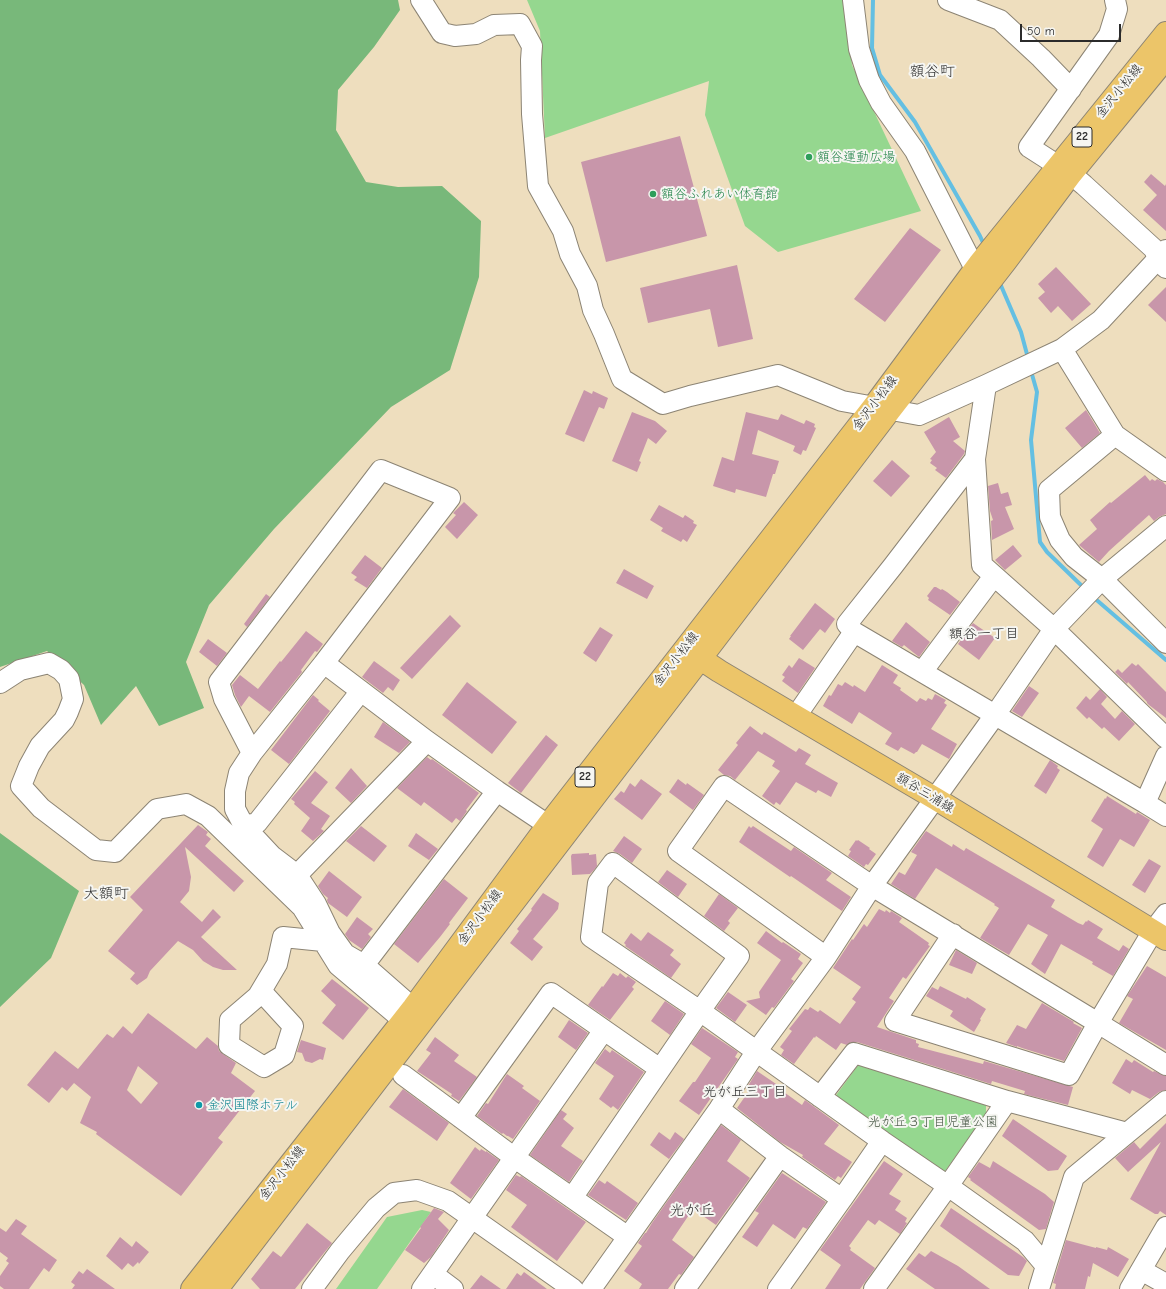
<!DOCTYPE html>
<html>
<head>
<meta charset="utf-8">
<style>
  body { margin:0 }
  #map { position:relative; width:1166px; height:1289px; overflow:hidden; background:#eedebe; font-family:"Comic Neue",sans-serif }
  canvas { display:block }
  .scale { position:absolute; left:1020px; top:24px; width:101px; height:18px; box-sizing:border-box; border:2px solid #2b2b2b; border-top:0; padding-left:5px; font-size:12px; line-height:14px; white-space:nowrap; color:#2b2b2b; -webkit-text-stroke:3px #f6f6f2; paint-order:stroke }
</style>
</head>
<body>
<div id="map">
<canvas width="1166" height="1289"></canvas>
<div class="scale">50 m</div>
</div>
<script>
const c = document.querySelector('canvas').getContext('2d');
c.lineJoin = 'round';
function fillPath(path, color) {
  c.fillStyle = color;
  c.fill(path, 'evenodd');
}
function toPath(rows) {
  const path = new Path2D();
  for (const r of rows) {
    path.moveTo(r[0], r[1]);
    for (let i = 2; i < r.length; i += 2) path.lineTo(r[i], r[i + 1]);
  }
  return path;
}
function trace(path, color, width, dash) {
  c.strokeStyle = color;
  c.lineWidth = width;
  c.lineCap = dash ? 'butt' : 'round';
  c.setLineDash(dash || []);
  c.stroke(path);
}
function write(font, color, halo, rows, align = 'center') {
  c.font = font + ' "Comic Neue","Klee One",sans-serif';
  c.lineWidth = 4;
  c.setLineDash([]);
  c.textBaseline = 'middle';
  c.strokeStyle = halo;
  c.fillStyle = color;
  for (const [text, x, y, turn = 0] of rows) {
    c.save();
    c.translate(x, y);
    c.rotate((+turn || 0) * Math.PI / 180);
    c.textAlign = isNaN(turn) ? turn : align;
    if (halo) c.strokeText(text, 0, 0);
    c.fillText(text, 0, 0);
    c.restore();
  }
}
fillPath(toPath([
  [527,0,845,0,852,65,921,211,778,252,745,226,705,115,709,81,545,138,540,31],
  [859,1064,986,1099,986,1114,943,1174,834,1098],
  [422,1210,431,1212,377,1289,336,1289,387,1217]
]), '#95d78f');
fillPath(toPath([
  [0,0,398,0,400,10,374,47,338,90,336,130,366,182,398,187,442,186,481,221,479,277,450,370,391,407,274,529,209,605,186,662,204,708,159,726,136,686,101,725,84,685,47,651,0,667],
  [0,833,79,891,51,958,0,1007]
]), '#78b87a');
trace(toPath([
  [873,0,872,48,880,75,915,122,980,236,985,247],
  [999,281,1021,332,1028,358],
  [1031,371,1037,392,1031,440,1040,542,1047,552,1084,588],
  [1092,596,1166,660]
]), '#64bfe2', 4);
fillPath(toPath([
  [680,136,707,236,606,262,581,162],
  [1151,174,1165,186,1166,184,1166,231,1143,210,1157,195,1144,182],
  [910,228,941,250,885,322,854,299],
  [737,265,753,339,718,347,710,309,648,323,640,288],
  [1056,267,1091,304,1072,321,1058,306,1051,313,1038,298,1045,292,1038,284],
  [1166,287,1166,322,1148,305],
  [584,390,592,394,593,391,608,398,604,409,599,407,584,442,565,434],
  [1086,410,1100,433,1082,448,1065,428],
  [632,412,655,421,667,431,656,444,648,438,639,461,641,462,637,472,612,461],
  [746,412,778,420,781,414,804,424,806,420,815,424,814,427,816,428,806,451,803,450,801,455,793,451,795,446,758,430,752,454,779,461,775,474,773,474,766,497,736,489,735,493,713,486,722,457,734,461],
  [949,417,960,437,953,441,965,451,964,454,946,478,935,470,937,468,930,463,932,460,930,459,936,452,924,432],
  [892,460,910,476,891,497,873,481],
  [1145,475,1150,481,1152,479,1155,481,1157,479,1163,482,1166,485,1166,514,1159,517,1154,521,1149,515,1109,551,1099,562,1079,545,1097,529,1090,520,1110,502,1111,503],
  [998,483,1001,494,1008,492,1012,505,1005,507,1014,529,992,540,991,521,993,520,990,511,988,486],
  [464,502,478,515,457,539,445,527,456,515,453,513],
  [659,505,683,518,685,515,694,521,693,523,697,525,687,542,683,539,681,542,661,531,663,528,650,520],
  [1013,545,1022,556,1005,570,995,560],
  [365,555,382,568,367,588,354,580,357,577,351,573],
  [624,569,654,586,647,599,616,583],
  [934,587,936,587,941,590,942,589,947,592,960,602,950,615,928,600,929,598,927,596],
  [266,594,270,597,247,627,244,624],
  [815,603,835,619,825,633,820,629,803,650,789,639,791,636,790,636],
  [450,615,461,626,412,679,400,668],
  [906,622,930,642,919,657,904,645,902,647,892,641],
  [973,623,995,638,979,660,958,644],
  [600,627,613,635,596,662,583,653],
  [306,631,323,644,317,652,315,651,301,670,302,672,270,712,249,696,241,707,235,695,232,685,240,675,258,689,280,661,281,662],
  [208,639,227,653,217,666,199,652],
  [799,658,815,668,798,693,782,681,785,677,782,675,789,665,792,668],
  [374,661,400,680,393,691,388,687,383,693,362,677],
  [1132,663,1136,666,1138,664,1166,692,1166,718,1149,705,1147,703,1147,702,1128,682,1127,684,1115,672,1118,669,1122,673],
  [882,665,898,675,893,683,901,688,900,690,917,702,920,698,926,701,928,698,932,700,935,694,946,700,944,703,947,705,931,729,957,744,949,759,922,744,917,752,916,752,914,754,901,747,898,751,885,744,892,733,859,712,852,724,823,706,829,695,831,696,838,684,842,686,845,682,853,687,854,685,865,692],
  [467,682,517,722,492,754,442,715],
  [1029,686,1039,693,1022,717,1012,711],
  [1100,689,1107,697,1101,704,1115,719,1122,711,1135,724,1119,741,1104,727,1102,729,1089,717,1087,719,1076,708,1086,696,1090,700],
  [313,695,319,700,318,701,330,711,289,764,271,750],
  [383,722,410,742,399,753,374,737],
  [750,726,762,735,764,732,796,752,799,748,811,755,805,764,838,783,831,797,818,790,816,793,796,782,780,805,776,802,774,805,762,796,780,771,772,766,775,761,758,751,735,780,730,776,724,775,718,770,738,745,736,743],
  [546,735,558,745,521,793,508,783],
  [427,757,431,760,432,759,479,793,466,810,467,811,460,821,456,818,452,823,424,802,421,806,397,788],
  [1050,760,1058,766,1057,768,1060,770,1046,794,1034,786],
  [351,768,367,786,351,803,335,788],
  [315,771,328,782,311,803,330,816,321,829,324,831,313,841,301,831,310,818,294,804,295,802,291,799],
  [641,779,662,794,642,820,614,799,621,791,624,793,630,783,635,787],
  [678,779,686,785,687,783,704,795,693,810,669,792],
  [1107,796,1136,814,1137,812,1150,820,1134,847,1120,839,1103,867,1087,857,1103,829,1091,821,1105,798,1106,799],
  [198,825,208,832,206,835,211,839,205,846,244,881,234,892,185,847,191,877,189,891,180,902,202,922,213,909,221,917,201,937,237,970,223,970,213,967,203,961,193,950,178,941,150,971,147,978,137,985,130,979,135,973,108,951,143,910,130,897],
  [361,826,387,846,374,862,346,841],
  [749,826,751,828,753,826,791,851,794,847,832,873,826,880,851,897,842,911,791,876,790,877,739,842],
  [926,831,952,847,953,844,964,851,966,848,1055,900,1051,907,1078,923,1083,925,1086,921,1087,922,1088,920,1103,929,1097,938,1119,951,1123,945,1129,949,1113,976,1092,964,1093,962,1061,944,1045,974,1031,964,1048,935,1028,924,1009,955,980,938,999,908,994,905,995,904,936,868,915,899,891,884,899,872,905,875,917,855,911,852],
  [416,833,438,849,429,860,408,846],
  [624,836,642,849,632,863,620,854,613,851],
  [856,840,857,841,858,840,870,848,869,849,876,854,868,865,866,864,864,867,848,856,851,851,849,850],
  [589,853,589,855,596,854,597,866,594,870,590,874,572,875,571,856,572,854],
  [1149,859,1161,866,1145,893,1132,885],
  [667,870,687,884,678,897,658,882],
  [329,871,362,897,347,917,328,903,327,900,328,898,323,894,318,886],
  [444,879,468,898,449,923,450,924,440,937,418,963,394,944],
  [543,893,559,903,558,909,533,939,543,947,532,961,510,943,519,931,517,929,532,910,531,909],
  [719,894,738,908,728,921,730,923,724,931,704,916],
  [879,909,885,912,886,910,890,913,891,911,902,918,899,922,929,943,928,945,930,946,906,979,903,977,889,998,894,1001,877,1027,916,1040,916,1043,919,1044,918,1047,983,1064,984,1061,1073,1087,1068,1105,1024,1094,1025,1091,992,1081,991,1084,857,1042,851,1042,847,1045,841,1043,836,1050,816,1036,815,1038,814,1037,794,1064,781,1055,784,1050,780,1047,792,1031,789,1029,805,1009,808,1010,810,1007,818,1012,820,1010,840,1024,856,1002,852,999,861,987,833,968,852,939,853,940,864,924,867,927],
  [357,917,373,929,368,934,371,937,362,949,349,940,345,934],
  [766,931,782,943,783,942,801,954,798,959,803,963,791,979,794,981,774,1008,772,1007,766,1015,746,1001,760,998,759,992,781,960,757,943],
  [648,932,674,950,670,955,681,964,671,978,625,946,626,945,624,943,631,933,641,941],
  [956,950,977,963,972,974,949,965],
  [1147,966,1166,977,1166,1050,1119,1023,1133,999,1127,996],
  [613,973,618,976,620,973,626,978,628,976,636,982,632,987,634,989,610,1020,588,1005,602,986,603,987],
  [332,979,369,1008,343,1040,322,1023,336,1005,321,991],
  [940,986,966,999,967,997,986,1009,980,1019,981,1020,974,1032,950,1016,953,1011,926,996,932,987,938,990],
  [728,992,747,1005,735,1022,716,1008],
  [665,1001,684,1014,670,1035,651,1021],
  [1042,1003,1074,1022,1073,1023,1082,1028,1064,1061,1022,1048,1017,1046,1017,1047,1006,1043,1017,1025,1026,1029],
  [148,1013,196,1049,207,1037,218,1046,219,1051,223,1054,236,1063,231,1073,255,1091,218,1138,223,1142,181,1196,96,1134,97,1132,80,1123,91,1097,74,1083,67,1091,62,1087,49,1103,27,1085,55,1051,78,1069,107,1034,113,1038,123,1026,132,1034],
  [138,1066,158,1083,141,1104,127,1090],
  [569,1020,588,1033,576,1050,558,1037],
  [702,1028,738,1052,735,1057,738,1059,699,1115,679,1101,693,1082,695,1082,711,1058,691,1044],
  [435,1037,459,1055,454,1061,477,1077,459,1101,451,1096,452,1094,417,1071,431,1053,426,1050],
  [301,1040,326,1048,323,1060,320,1059,312,1063,305,1061,302,1053,297,1052],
  [605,1049,610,1053,612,1050,644,1072,618,1110,613,1106,611,1108,599,1099,614,1076,595,1063],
  [1126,1059,1132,1063,1134,1060,1153,1072,1154,1071,1166,1076,1166,1090,1159,1092,1150,1099,1132,1090,1130,1094,1112,1083],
  [757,1071,782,1088,781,1090,802,1105,805,1100,839,1125,824,1144,852,1162,841,1178,838,1176,835,1180,802,1157,803,1155,780,1142,737,1108,751,1088,748,1086],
  [507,1074,524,1086,522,1088,540,1101,513,1139,508,1136,507,1136,503,1133,502,1134,477,1116,486,1103,488,1104],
  [403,1089,449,1123,437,1141,389,1107],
  [561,1110,567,1114,563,1119,574,1128,561,1146,583,1161,569,1182,530,1155],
  [1013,1119,1067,1156,1058,1170,1048,1171,1002,1136],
  [1166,1123,1166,1215,1160,1211,1158,1214,1155,1214,1130,1199,1161,1142,1128,1172,1115,1158,1134,1142,1140,1149],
  [721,1125,741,1140,727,1161,750,1178,716,1225,693,1209,672,1240,694,1257,681,1275,679,1274,668,1289,639,1289,642,1284,624,1271,642,1246,638,1243,645,1233,646,1233,652,1223],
  [659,1132,670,1140,675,1132,684,1139,669,1159,650,1145],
  [475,1147,480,1151,481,1149,486,1152,486,1151,499,1160,471,1199,450,1183],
  [884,1161,903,1174,889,1194,901,1201,895,1210,907,1218,905,1222,907,1223,900,1234,879,1220,875,1225,868,1220,849,1246,851,1248,850,1250,875,1268,860,1289,825,1289,841,1265,820,1250],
  [993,1161,1045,1194,1054,1202,1046,1229,1039,1230,970,1180,971,1179,968,1177,979,1162,990,1168],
  [782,1173,826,1202,807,1229,803,1227,795,1239,773,1224,757,1247,742,1237,759,1213,755,1211],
  [516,1175,520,1177,521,1176,586,1222,557,1261,511,1227,527,1205,506,1190],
  [599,1180,605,1184,607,1181,638,1203,626,1220,588,1195],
  [434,1208,444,1212,438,1219,449,1230,431,1257,424,1263,405,1250,421,1228,420,1227],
  [951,1208,1023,1257,1027,1261,1019,1276,1008,1275,940,1226],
  [16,1219,27,1226,21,1234,57,1260,49,1272,44,1268,29,1289,4,1289,0,1286,0,1276,9,1263,6,1261,8,1258,0,1252,0,1228,6,1232],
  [307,1223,332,1243,295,1289,260,1289,251,1279,273,1251,281,1257],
  [120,1237,132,1247,136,1241,149,1252,139,1264,138,1262,133,1267,128,1263,122,1270,106,1256],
  [1066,1240,1096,1248,1096,1247,1107,1250,1108,1247,1129,1259,1118,1277,1093,1263,1090,1277,1088,1276,1085,1289,1055,1289,1056,1284,1053,1283],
  [931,1251,958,1266,990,1289,935,1289,906,1269,919,1253,925,1257],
  [87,1269,115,1289,72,1289,75,1285,71,1282,79,1271,83,1274],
  [524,1272,547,1289,506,1289,517,1273,521,1276],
  [481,1275,501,1289,470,1289]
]), '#c896aa');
const minor = toPath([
  [421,0,442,33,455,36,476,34,494,25,520,24,532,46,531,60,532,114,538,186,563,231,570,254,587,286,593,310,604,334,622,379,663,404,690,396,778,375,842,401,919,415,986,385,1062,349,1101,320,1166,250],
  [853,0,859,49,869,80,881,103,915,151,975,269],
  [948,0,1000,20,1041,58,1071,89],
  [1115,0,1117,9,1109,35,1029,147,1071,174,1084,185,1154,249,1158,259,1166,268],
  [1062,349,1115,435,1049,490,1050,517,1060,540,1074,557,1102,579,1166,643],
  [986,385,975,459,982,565,1054,629,1166,738],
  [1115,435,1166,471],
  [975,459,893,566,847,624,854,632,1145,803],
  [922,672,994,576],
  [0,683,20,670,49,663,61,670,69,679,73,699,68,712,64,720,40,746,29,766,21,786,41,808,96,850,115,852,157,809,186,804,208,816,302,907,338,965,403,1020],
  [796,716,854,632],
  [252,753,224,699,219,682,381,470,450,498,324,663],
  [1166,756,1145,803,1166,816],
  [244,826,257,823,361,691],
  [613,863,739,956,700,1011,591,937,598,883,613,863],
  [297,875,427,741],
  [953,934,895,1021,1069,1075,1098,1023,1166,1065],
  [826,957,678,851,724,786,872,886,1098,1023,1153,931,1166,914],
  [364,965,497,791],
  [261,991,293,1026,284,1055,264,1067,229,1045,230,1020,258,996,261,991,277,964,283,937,323,941],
  [413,1008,364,965,345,954,330,933,316,904,297,875,272,856,244,826,235,809,235,791,239,773,252,753,324,663,427,741,497,791,548,825],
  [403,1075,515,1158,628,1237],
  [820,1097,854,1053,1007,1101,948,1186,874,1289],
  [1007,1101,1127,1133],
  [719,1109,780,1156,842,1199,882,1141,948,1186,1025,1241,1046,1266,1039,1289],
  [461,1118,551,993,660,1069],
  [572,1198,700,1011,882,1141],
  [1046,1266,1074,1177,1166,1101],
  [1141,1270,1166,1227],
  [433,1274,453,1289],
  [312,1289,340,1251,376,1208,394,1193,417,1190,448,1201,573,1289],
  [422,1289,604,1030],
  [591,1289,719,1109,756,1052,826,957,872,886,995,715,1054,629,1102,579,1166,526],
  [685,1289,780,1156],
  [778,1289,842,1199],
  [1130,1289,1141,1270,1166,1284]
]);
const major = toPath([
  [689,651,719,671,936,799,1166,939],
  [192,1289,413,1008,548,825,874,406,979,264,1166,33],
  [217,1289,700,659,890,410,1006,261,1071,174,1166,58]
]);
trace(minor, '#8c8474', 22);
trace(major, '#8c8474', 24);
trace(minor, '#fff', 20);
trace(major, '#ecc569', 22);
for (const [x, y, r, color] of [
  [809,157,4,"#2e9e5b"],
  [653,194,4,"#2e9e5b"],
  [199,1105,4,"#0f9aa8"]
]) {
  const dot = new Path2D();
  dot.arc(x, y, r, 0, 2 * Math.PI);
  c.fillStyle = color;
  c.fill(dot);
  trace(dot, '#f6f6f2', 1.5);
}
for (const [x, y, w] of [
  [1082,137,20],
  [585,777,20]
]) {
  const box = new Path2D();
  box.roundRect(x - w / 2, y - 10, w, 20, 3);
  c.fillStyle = '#f6f6f2';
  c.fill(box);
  trace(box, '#2b2b2b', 1);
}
write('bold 12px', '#2b2b2b', null, [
  ["22",1082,137],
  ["22",585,777]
]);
write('13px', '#2b2b2b', '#f6f6f2', [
  ["金沢小松線",1119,91,-51],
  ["金沢小松線",875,403,-53],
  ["金沢小松線",676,659,-52],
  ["額谷三浦線",925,793,31],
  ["金沢小松線",480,917,-54],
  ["金沢小松線",282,1173,-52]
]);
write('13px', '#27864d', '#f6f6f2', [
  ["額谷運動広場",817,157],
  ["額谷ふれあい体育館",661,194]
], 'left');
write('13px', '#0d838f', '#f6f6f2', [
  ["金沢国際ホテル",207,1105]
], 'left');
write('13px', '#465644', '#f6f6f2', [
  ["光が丘３丁目児童公園",933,1122]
]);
write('14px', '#2b2b2b', '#f6f6f2', [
  ["額谷一丁目",984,634],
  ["光が丘三丁目",745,1092]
]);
write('15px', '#2b2b2b', '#f6f6f2', [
  ["額谷町",932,72],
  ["大額町",106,894],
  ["光が丘",692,1211]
]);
</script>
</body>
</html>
